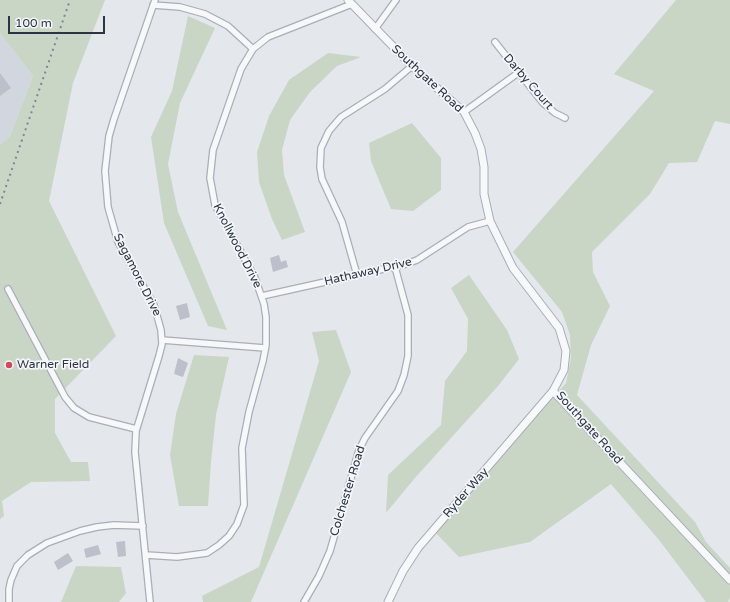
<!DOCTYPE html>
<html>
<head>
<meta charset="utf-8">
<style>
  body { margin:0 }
  #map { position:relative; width:730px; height:602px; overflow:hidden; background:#e4e7ec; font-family:"Varela Round",sans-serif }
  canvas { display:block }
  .scale { position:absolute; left:8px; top:16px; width:97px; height:18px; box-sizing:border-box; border:2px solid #2b3445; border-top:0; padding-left:5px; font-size:12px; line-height:14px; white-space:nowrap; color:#2b3445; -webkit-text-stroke:3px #f4f6f9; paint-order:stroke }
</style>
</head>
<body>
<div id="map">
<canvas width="730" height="602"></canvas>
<div class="scale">100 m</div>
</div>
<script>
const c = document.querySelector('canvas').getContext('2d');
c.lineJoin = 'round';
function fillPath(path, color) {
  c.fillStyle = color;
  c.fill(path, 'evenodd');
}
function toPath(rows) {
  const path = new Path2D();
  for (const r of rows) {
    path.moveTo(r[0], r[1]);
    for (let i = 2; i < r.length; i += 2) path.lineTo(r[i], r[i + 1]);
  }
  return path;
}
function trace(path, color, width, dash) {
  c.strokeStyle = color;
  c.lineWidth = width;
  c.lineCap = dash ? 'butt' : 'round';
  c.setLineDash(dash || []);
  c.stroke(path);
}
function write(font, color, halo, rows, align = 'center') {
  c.font = font + ' "Varela Round",sans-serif';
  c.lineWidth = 3.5;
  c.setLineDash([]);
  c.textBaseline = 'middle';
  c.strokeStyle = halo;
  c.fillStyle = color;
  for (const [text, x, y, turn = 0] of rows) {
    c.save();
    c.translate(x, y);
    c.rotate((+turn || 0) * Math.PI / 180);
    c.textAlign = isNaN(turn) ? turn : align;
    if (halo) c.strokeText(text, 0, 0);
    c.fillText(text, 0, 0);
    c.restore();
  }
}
fillPath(toPath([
  [0,33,33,76,10,136,0,145]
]), '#d2d6de');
fillPath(toPath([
  [0,0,105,0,73,83,49,201,116,336,55,399,55,433,71,462,88,462,90,481,31,482,2,501,4,516,0,519,0,145,10,136,33,76,0,33],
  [676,0,730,0,730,124,715,121,697,162,669,163,650,194,592,252,593,272,610,306,591,345,577,395,695,522,706,542,730,568,730,597,728,602,706,602,659,540,611,484,530,542,459,557,434,531,566,383,571,358,570,335,562,312,513,252,654,91,614,74],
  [188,16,215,28,180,103,168,164,178,212,227,330,208,326,164,223,151,137,172,91],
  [328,53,361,57,337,66,310,92,290,120,282,150,284,175,305,232,282,240,272,219,259,182,257,152,269,116,289,80],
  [412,123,441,158,441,190,413,211,391,209,371,161,369,143],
  [469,275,507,330,519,359,498,386,414,479,386,513,388,475,441,425,445,381,467,351,468,319,451,288],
  [336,330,351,372,251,602,203,602,202,596,259,567,319,361,312,332],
  [194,355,229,357,216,415,211,462,208,506,179,506,170,455,176,414],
  [76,566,121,567,126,593,119,602,61,602]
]), '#c9d6c5');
fillPath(toPath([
  [0,73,11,88,0,96],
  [279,255,281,262,286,260,288,267,273,272,270,258],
  [187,303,190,317,180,320,176,306],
  [178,358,188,363,183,377,174,374],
  [125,541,126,556,118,557,116,542],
  [98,545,101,554,86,558,84,549],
  [68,553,73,561,58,570,54,562]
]), '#bbc0ca');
const minor = toPath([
  [153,5,180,7,205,14,228,26,253,49],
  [375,29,396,0],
  [495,42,543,103,555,113,565,118],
  [464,112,518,73],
  [357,275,342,222,322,179,320,167,321,148,329,131,341,117,385,89,412,66],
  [8,289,65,397,74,408,89,417,136,429],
  [262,296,406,264,417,260,468,227,490,221],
  [162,340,265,348],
  [146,555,177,557,207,553,219,545,229,536,237,524,244,505,242,448,249,412,263,361,266,345,266,317,264,304,255,278,215,205,210,178,213,150,241,69,253,49,268,37,352,4],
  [9,602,9,589,11,580,17,566,28,555,47,543,80,531,97,527,114,525,143,526],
  [150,602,135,452,136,431,159,356,162,344,161,330,154,305,118,242,108,207,105,171,109,136,114,119,155,0],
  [304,602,319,576,330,551,359,450,365,438,398,391,404,375,408,356,408,315,395,267]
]);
const tertiary = toPath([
  [348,0,412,66,464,112,475,133,481,149,484,167,484,194,490,221,513,268,559,328,566,351,564,370,553,391,418,548,403,571,388,602],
  [553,391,730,580]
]);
trace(minor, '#a9aeb7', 8);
trace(tertiary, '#a9aeb7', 9);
trace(minor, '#f7f8fa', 5.5);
trace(tertiary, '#f7f8fa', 7);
trace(toPath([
  [0,204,70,0]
]), '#7d8696', 2, [2, 4]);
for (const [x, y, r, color] of [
  [9,365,4,"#d1495b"]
]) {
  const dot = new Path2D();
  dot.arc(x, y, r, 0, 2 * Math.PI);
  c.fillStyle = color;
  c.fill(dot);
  trace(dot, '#f4f6f9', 1.5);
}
write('12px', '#2b3445', '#f4f6f9', [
  ["Southgate Road",427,79,43],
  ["Darby Court",528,82,49],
  ["Knollwood Drive",237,246,63],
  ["Hathaway Drive",368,272,-13],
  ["Sagamore Drive",137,275,63],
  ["Southgate Road",589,428,48],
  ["Colchester Road",348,491,-73],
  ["Ryder Way",466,493,-49]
]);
write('12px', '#2b3445', '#f4f6f9', [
  ["Warner Field",17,365]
], 'left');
</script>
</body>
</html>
